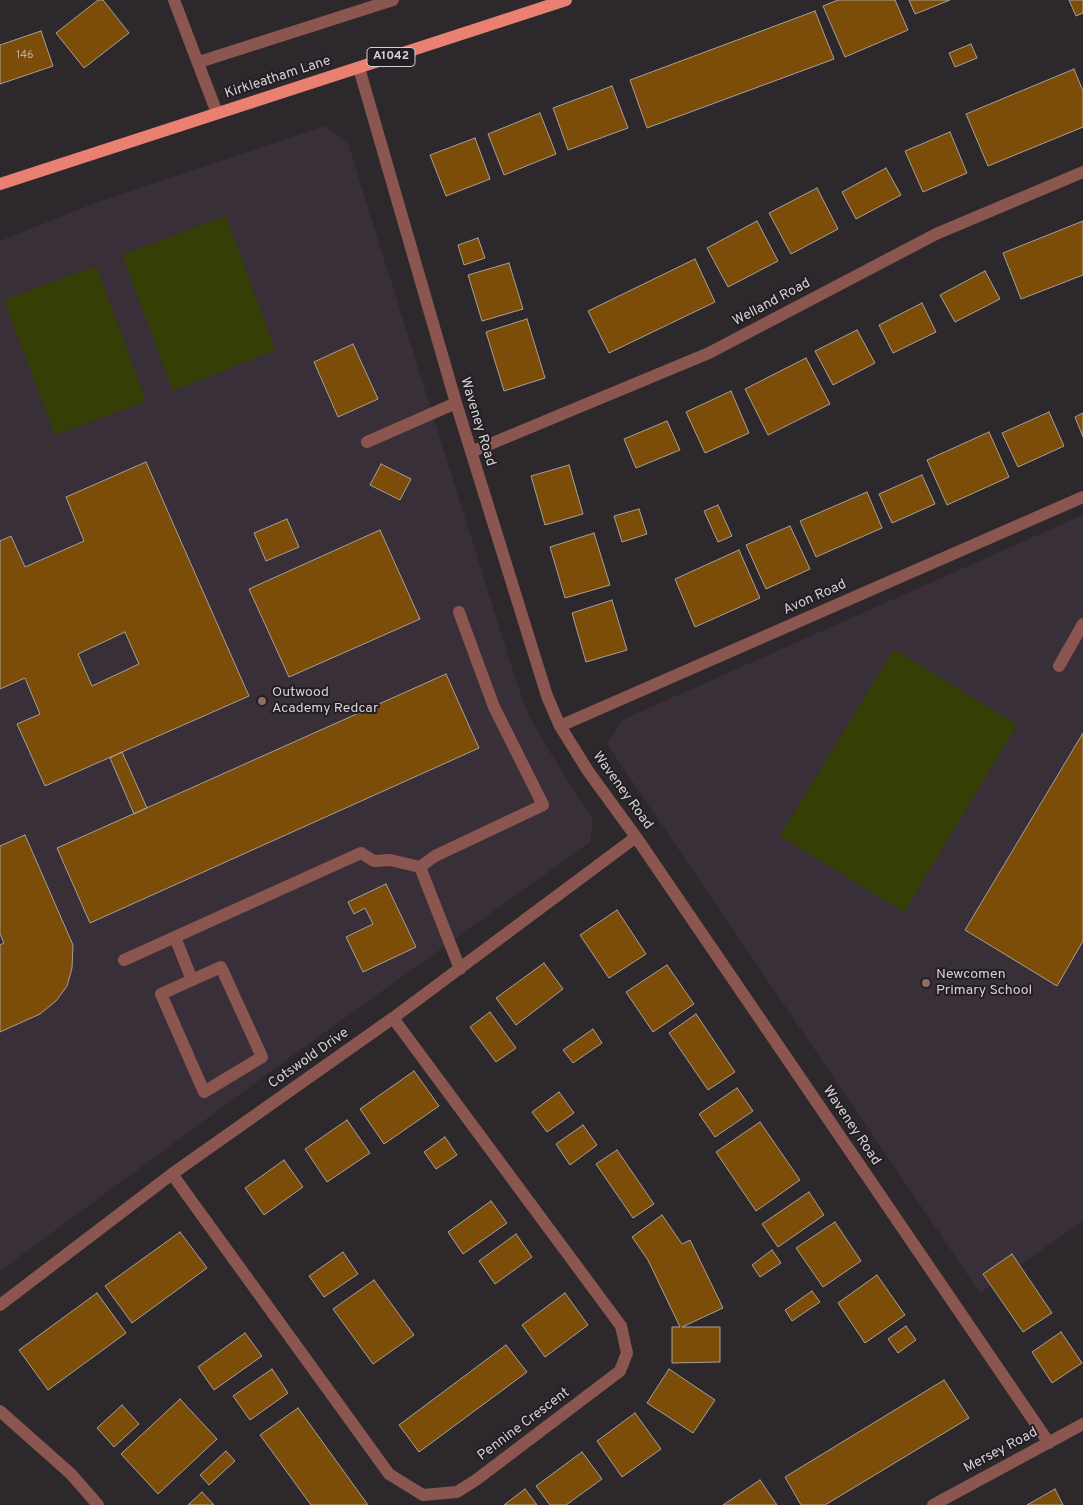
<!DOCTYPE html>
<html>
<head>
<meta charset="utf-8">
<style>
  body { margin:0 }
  canvas { display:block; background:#2d282c }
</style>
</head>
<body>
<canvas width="1083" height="1505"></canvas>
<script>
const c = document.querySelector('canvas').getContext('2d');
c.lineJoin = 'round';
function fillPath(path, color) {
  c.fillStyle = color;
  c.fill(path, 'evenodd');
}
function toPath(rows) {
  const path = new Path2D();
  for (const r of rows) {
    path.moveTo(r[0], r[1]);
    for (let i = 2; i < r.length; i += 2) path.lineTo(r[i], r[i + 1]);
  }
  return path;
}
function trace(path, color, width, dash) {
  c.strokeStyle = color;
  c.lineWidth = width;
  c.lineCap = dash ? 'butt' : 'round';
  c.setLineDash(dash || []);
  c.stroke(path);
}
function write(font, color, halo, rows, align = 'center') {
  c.font = font + ' Overpass,sans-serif';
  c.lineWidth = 4;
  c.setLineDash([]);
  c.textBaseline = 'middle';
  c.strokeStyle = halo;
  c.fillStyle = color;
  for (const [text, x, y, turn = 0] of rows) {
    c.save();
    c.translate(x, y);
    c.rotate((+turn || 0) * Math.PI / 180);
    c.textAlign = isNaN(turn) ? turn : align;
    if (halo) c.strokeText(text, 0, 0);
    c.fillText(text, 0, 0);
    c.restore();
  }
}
fillPath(toPath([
  [324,126,348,144,517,684,530,718,551,754,593,820,590,842,300,1050,0,1271,0,241,90,205],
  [1083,515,1083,1221,980,1293,607,744,622,720]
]), '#392f38');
fillPath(toPath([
  [226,216,275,350,173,391,122,255],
  [96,266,146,401,55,435,4,300],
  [894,649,1017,725,904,912,780,836]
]), '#353e05');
const building = toPath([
  [98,0,103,0,129,33,84,68,56,33,98,0],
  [838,0,895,0,908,30,845,57,823,6,838,0],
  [909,0,950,0,915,14,909,0],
  [1069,0,1083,0,1083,13,1076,16,1069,0],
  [815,11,834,59,647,128,630,80,815,11],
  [41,31,53,66,0,84,0,45,41,31],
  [971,44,977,58,955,67,949,53,971,44],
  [1074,69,1083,91,1083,127,988,166,966,114,1074,69],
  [612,86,628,128,568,150,553,108,612,86],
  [540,113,556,154,504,175,488,134,540,113],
  [950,132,967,173,923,192,905,151,950,132],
  [475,138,490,179,446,196,430,155,475,138],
  [886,168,901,195,856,219,842,192,886,168],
  [817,188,838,229,791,254,769,213,817,188],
  [757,221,778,261,728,287,707,248,757,221],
  [1083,221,1083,275,1021,299,1003,253,1083,221],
  [478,238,485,258,464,265,458,245,478,238],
  [695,259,715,302,609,353,588,311,695,259],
  [509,263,523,309,482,321,468,275,509,263],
  [985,271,1000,299,955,322,940,295,985,271],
  [922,303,936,332,893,353,879,325,922,303],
  [527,319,545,378,504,391,486,332,527,319],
  [857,330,875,363,833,385,815,351,857,330],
  [353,344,378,399,338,417,314,362,353,344],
  [806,358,830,404,768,435,745,389,806,358],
  [731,391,749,433,705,453,686,412,731,391],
  [1049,412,1064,446,1018,467,1002,433,1049,412],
  [1083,413,1083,437,1075,417,1083,413],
  [667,421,680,450,636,468,624,439,667,421],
  [989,432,1009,477,947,505,927,460,989,432],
  [146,462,249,696,45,786,17,724,40,714,25,678,0,689,0,541,11,536,25,567,84,541,66,497,146,462],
  [125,632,139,664,92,686,78,654,125,632],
  [381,464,411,479,400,500,370,485,381,464],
  [569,465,583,514,545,525,531,476,569,465],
  [922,475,935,504,892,523,879,494,922,475],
  [867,492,882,528,816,557,800,521,867,492],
  [718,505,732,536,718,542,704,511,718,505],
  [639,509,647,534,622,542,614,516,639,509],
  [287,519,299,547,266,561,254,533,287,519],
  [790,526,810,569,766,589,746,545,790,526],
  [380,530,420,619,289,677,249,589,380,530],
  [594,533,610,585,565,598,550,547,594,533],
  [739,550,760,598,695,627,675,579,739,550],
  [612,600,627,650,586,662,572,613,612,600],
  [446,674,479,748,90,923,57,848,446,674],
  [1083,733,1083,941,1057,986,965,930,1083,733],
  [122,752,147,808,134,814,110,758,122,752],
  [25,835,73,945,72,968,67,986,56,1001,40,1014,0,1032,0,945,4,943,0,934,0,846,25,835],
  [386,884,416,947,363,972,346,937,373,924,365,908,354,914,348,902,386,884],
  [617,910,646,954,609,978,580,935,617,910],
  [544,963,563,989,516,1025,496,998,544,963],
  [667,965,694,1004,653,1032,626,992,667,965],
  [490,1012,516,1048,496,1062,470,1027,490,1012],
  [696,1014,735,1072,708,1090,669,1033,696,1014],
  [593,1029,602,1043,573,1063,563,1050,593,1029],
  [414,1071,439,1106,384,1144,360,1109,414,1071],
  [737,1088,753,1111,715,1137,699,1114,737,1088],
  [559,1092,574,1113,547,1132,532,1112,559,1092],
  [347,1120,370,1153,327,1182,305,1149,347,1120],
  [760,1122,800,1180,756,1211,716,1152,760,1122],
  [583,1125,597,1145,570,1165,556,1144,583,1125],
  [445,1137,457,1155,436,1169,424,1152,445,1137],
  [617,1150,654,1204,633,1218,596,1164,617,1150],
  [284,1160,303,1187,264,1215,245,1188,284,1160],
  [809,1192,824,1215,778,1247,762,1224,809,1192],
  [491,1201,507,1223,463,1254,448,1232,491,1201],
  [662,1215,682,1244,690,1240,723,1308,682,1327,720,1327,720,1362,672,1363,672,1327,680,1327,648,1260,632,1237,662,1215],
  [835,1222,861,1261,823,1287,796,1248,835,1222],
  [180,1232,207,1268,132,1323,105,1286,180,1232],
  [516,1234,532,1257,495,1284,479,1261,516,1234],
  [772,1250,781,1263,760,1277,752,1265,772,1250],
  [343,1252,358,1274,324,1297,309,1276,343,1252],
  [1012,1254,1052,1313,1023,1332,983,1274,1012,1254],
  [877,1275,905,1315,865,1343,838,1303,877,1275],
  [374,1280,414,1335,373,1364,333,1309,374,1280],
  [812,1291,820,1302,792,1321,785,1310,812,1291],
  [97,1293,126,1333,48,1390,19,1350,97,1293],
  [565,1293,588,1325,545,1357,522,1325,565,1293],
  [906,1326,916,1340,898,1353,888,1339,906,1326],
  [1061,1332,1082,1363,1052,1383,1032,1352,1061,1332],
  [245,1333,262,1356,214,1390,198,1367,245,1333],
  [506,1345,527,1372,419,1452,399,1425,506,1345],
  [272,1369,288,1393,250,1420,233,1396,272,1369],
  [669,1369,715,1400,693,1433,647,1403,669,1369],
  [944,1380,969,1418,825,1505,801,1505,785,1477,944,1380],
  [180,1399,217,1439,158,1494,121,1454,180,1399],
  [122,1405,139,1424,114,1447,97,1428,122,1405],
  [298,1408,368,1505,311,1505,260,1435,298,1408],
  [635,1413,661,1449,622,1477,597,1441,635,1413],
  [226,1451,235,1461,209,1485,200,1475,226,1451],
  [582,1452,602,1479,566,1505,550,1505,536,1486,582,1452],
  [760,1480,777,1505,723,1505,760,1480],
  [525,1489,537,1505,504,1505,525,1489],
  [1055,1489,1063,1505,1027,1505,1055,1489],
  [202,1492,214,1505,188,1505,202,1492]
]);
fillPath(building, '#7c4c09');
trace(building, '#a6a09a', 1);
trace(toPath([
  [174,0,217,113],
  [199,62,393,0],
  [359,68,456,403,547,696,560,726,588,771,636,837,1049,1443],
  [367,442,456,403],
  [471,452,709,353,936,234,1083,172],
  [459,612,494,707,543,805,435,856,420,867,460,969],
  [1059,666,1083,624],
  [560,726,1083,497],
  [175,937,192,980],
  [124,960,361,853,374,861,390,860,420,867],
  [221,967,262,1057,204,1092,161,994,221,967],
  [172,1174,389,1474,423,1495,457,1492,476,1480,620,1371,627,1353,621,1326,393,1018],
  [0,1305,172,1174,393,1018,636,837],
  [0,1411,71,1474,98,1505],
  [933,1505,1083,1424]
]), '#8a564f', 12);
trace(toPath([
  [0,184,566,0]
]), '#ea8071', 12);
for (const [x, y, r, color] of [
  [262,701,5,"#8d6e63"],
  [926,983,5,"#8d6e63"]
]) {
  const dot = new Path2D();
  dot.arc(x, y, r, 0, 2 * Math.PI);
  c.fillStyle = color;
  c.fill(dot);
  trace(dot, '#231e23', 2);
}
write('11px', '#beafa1', null, [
  ["146",25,56]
]);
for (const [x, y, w] of [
  [391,57,48]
]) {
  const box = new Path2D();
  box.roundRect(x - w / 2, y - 9.5, w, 19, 4);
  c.fillStyle = '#231e23';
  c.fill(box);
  trace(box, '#d4d0d4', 1);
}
write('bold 12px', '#d4d0d4', null, [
  ["A1042",391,57]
]);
write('14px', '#d4d0d4', '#231e23', [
  ["Kirkleatham Lane",278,78,-18],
  ["Welland Road",772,303,-28],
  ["Waveney Road",477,422,73],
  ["Avon Road",815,598,-24],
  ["Waveney Road",622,791,54],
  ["Cotswold Drive",309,1059,-35],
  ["Waveney Road",851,1126,56],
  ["Pennine Crescent",524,1425,-37],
  ["Mersey Road",1001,1451,-28]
]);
write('14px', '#d4d0d4', '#231e23', [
  ["Outwood",272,693],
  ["Academy Redcar",272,709],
  ["Newcomen",936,975],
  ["Primary School",936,991]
], 'left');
</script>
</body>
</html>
